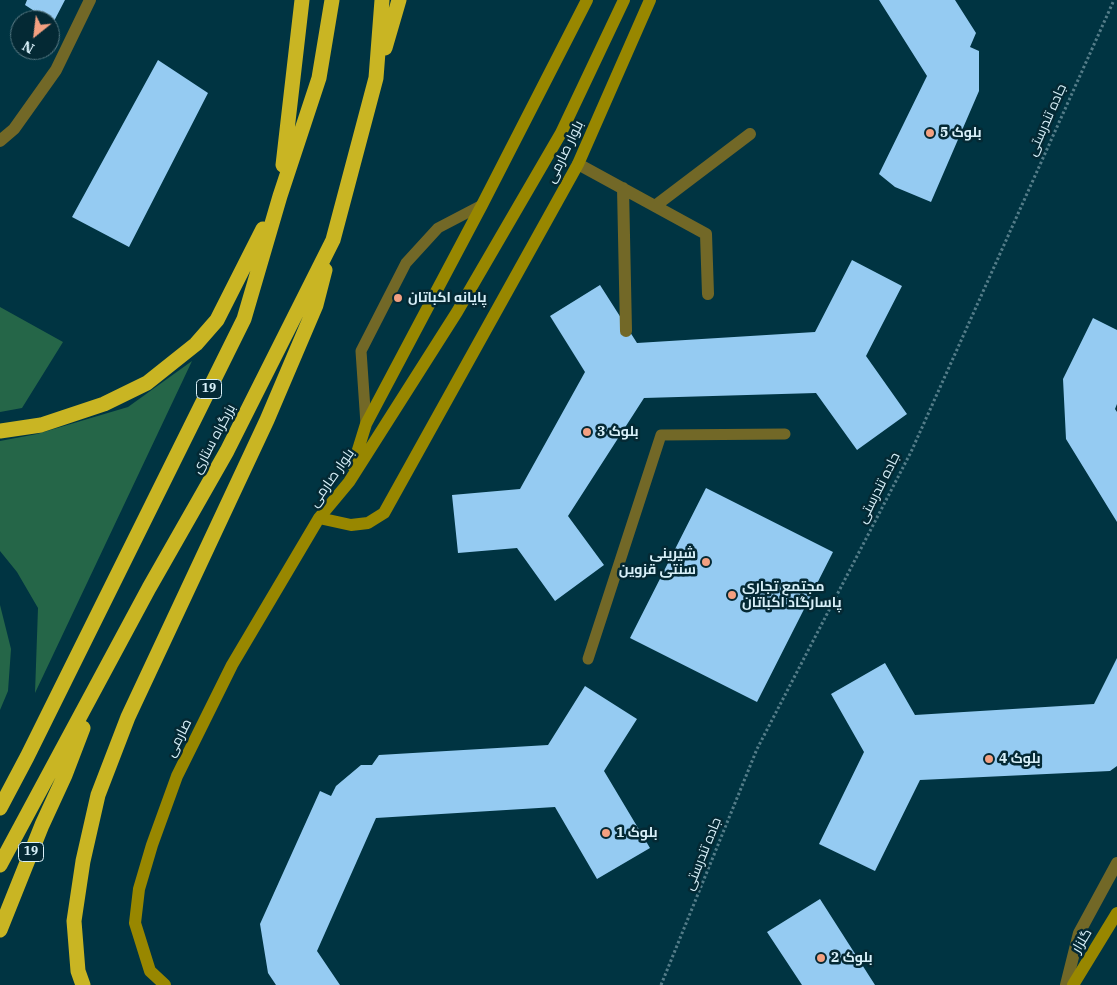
<!DOCTYPE html>
<html>
<head>
<meta charset="utf-8">
<style>
  body { margin:0 }
  #map { position:relative; width:1117px; height:985px; overflow:hidden; background:#003442; font-family:"IBM Plex Serif",serif }
  canvas { display:block }
  .north { position:absolute; left:10px; top:10px; width:50px; height:50px; box-sizing:border-box; background:#042934; border:1px solid #597983; border-radius:50%; rotate:209deg; font-size:14px; font-weight:700; line-height:20px; text-align:center; color:#d8f0f9 }
  .north::after { content:''; display:block; margin:auto; width:18px; height:22px; background:#f3a081; clip-path:polygon(50% 0,100% 100%,50% 72%,0 100%) }
</style>
</head>
<body>
<div id="map">
<canvas width="1117" height="985"></canvas>
<div class="north">N</div>
</div>
<script>
const c = document.querySelector('canvas').getContext('2d');
c.lineJoin = 'round';
function fillPath(path, color) {
  c.fillStyle = color;
  c.fill(path, 'evenodd');
}
function toPath(rows) {
  const path = new Path2D();
  for (const r of rows) {
    path.moveTo(r[0], r[1]);
    for (let i = 2; i < r.length; i += 2) path.lineTo(r[i], r[i + 1]);
  }
  return path;
}
function trace(path, color, width, dash) {
  c.strokeStyle = color;
  c.lineWidth = width;
  c.lineCap = dash ? 'butt' : 'round';
  c.setLineDash(dash || []);
  c.stroke(path);
}
function write(font, color, halo, rows, align = 'center') {
  c.font = font + ' "IBM Plex Serif",Cairo,serif';
  c.lineWidth = 5;
  c.setLineDash([]);
  c.textBaseline = 'middle';
  c.strokeStyle = halo;
  c.fillStyle = color;
  for (const [text, x, y, turn = 0] of rows) {
    c.save();
    c.translate(x, y);
    c.rotate((+turn || 0) * Math.PI / 180);
    c.textAlign = isNaN(turn) ? turn : align;
    if (halo) c.strokeText(text, 0, 0);
    c.fillText(text, 0, 0);
    c.restore();
  }
}
fillPath(toPath([
  [0,307,63,342,22,408,0,412],
  [192,361,35,693,38,608,17,572,0,551,0,441,37,434,128,407],
  [0,605,11,649,8,691,0,710]
]), '#256648');
fillPath(toPath([
  [27,0,65,0,53,23,25,5],
  [879,0,955,0,976,33,970,47,979,51,979,91,931,202,895,187,879,174,927,76],
  [158,60,208,93,129,247,72,217],
  [852,260,902,286,866,356,907,414,857,450,816,393,644,398,568,516,604,565,555,601,517,548,458,553,452,495,520,489,585,372,550,316,600,285,637,343,815,332],
  [1093,318,1117,330,1117,404,1115,409,1117,412,1117,522,1066,439,1063,379],
  [706,488,833,552,757,702,630,638],
  [1117,658,1117,766,1110,771,920,780,875,871,819,844,864,752,831,694,885,663,915,715,1094,704],
  [585,686,637,719,604,771,650,848,597,879,555,807,376,818,317,951,340,985,276,985,268,973,260,924,320,791,331,796,336,786,361,765,372,765,379,755,548,745],
  [820,899,875,985,802,985,767,932]
]), '#95cbf2');
trace(toPath([
  [661,985,757,749,911,452,1114,0]
]), '#547d89', 3, [2.5, 2.5]);
trace(toPath([
  [366,424,361,351,406,263,438,228,482,205],
  [588,659,661,435,785,434]
]), '#726827', 11);
trace(toPath([
  [0,141,14,129,56,70,90,0],
  [578,164,706,234,708,294],
  [623,188,626,331],
  [655,206,750,134],
  [1066,985,1079,933,1117,863]
]), '#726827', 12);
trace(toPath([
  [353,466,366,424,482,205,587,0],
  [319,518,351,525,368,523,384,513,578,164,650,0],
  [165,985,150,971,135,923,139,889,152,845,177,776,232,665,319,518,349,482,457,312,561,133,624,0],
  [1073,985,1117,913]
]), '#988700', 12);
trace(toPath([
  [385,48,399,0],
  [283,165,302,0],
  [0,431,41,425,104,404,147,383,196,344,217,320,263,229],
  [0,808,27,757,244,319,280,196,319,78,332,0],
  [0,865,149,588,227,451,333,240,376,78,382,0],
  [0,930,42,825,65,775,83,728],
  [83,985,78,971,74,921,83,861,98,795,128,717,267,420,316,305,325,270]
]), '#c9b523', 15);
for (const [x, y, r, color] of [
  [930,133,5,"#f3a081"],
  [398,298,5,"#f3a081"],
  [587,432,5,"#f3a081"],
  [706,562,5,"#f3a081"],
  [732,595,5,"#f3a081"],
  [989,759,5,"#f3a081"],
  [606,833,5,"#f3a081"],
  [821,958,5,"#f3a081"]
]) {
  const dot = new Path2D();
  dot.arc(x, y, r, 0, 2 * Math.PI);
  c.fillStyle = color;
  c.fill(dot);
  trace(dot, '#042934', 2);
}
for (const [x, y, w] of [
  [209,389,25],
  [31,852,25]
]) {
  const box = new Path2D();
  box.roundRect(x - w / 2, y - 9.5, w, 19, 4);
  c.fillStyle = '#042934';
  c.fill(box);
  trace(box, '#d8f0f9', 1);
}
write('bold 12px', '#d8f0f9', null, [
  ["19",209,389],
  ["19",31,852]
]);
write('14px', '#d8f0f9', '#042934', [
  ["جاده تندرستی",1047,120,-66],
  ["بلوار صارمی",565,152,-64],
  ["بزرگراه ستاری",214,439,-62],
  ["بلوار صارمی",332,478,-55],
  ["جاده تندرستی",879,488,-63],
  ["صارمی",179,738,-63],
  ["جاده تندرستی",703,854,-68],
  ["گلزار",1082,941,-59]
]);
write('bold 14px', '#d8f0f9', '#042934', [
  ["بلوک 5",940,133],
  ["پایانه اکباتان",408,298],
  ["بلوک 3",597,432],
  ["شیرینی",696,554,"right"],
  ["سنتی قزوین",696,570,"right"],
  ["مجتمع تجاری",742,587],
  ["پاسارگاد اکباتان",742,603],
  ["بلوک 4",999,759],
  ["بلوک 1",616,833],
  ["بلوک 2",831,958]
], 'left');
</script>
</body>
</html>
